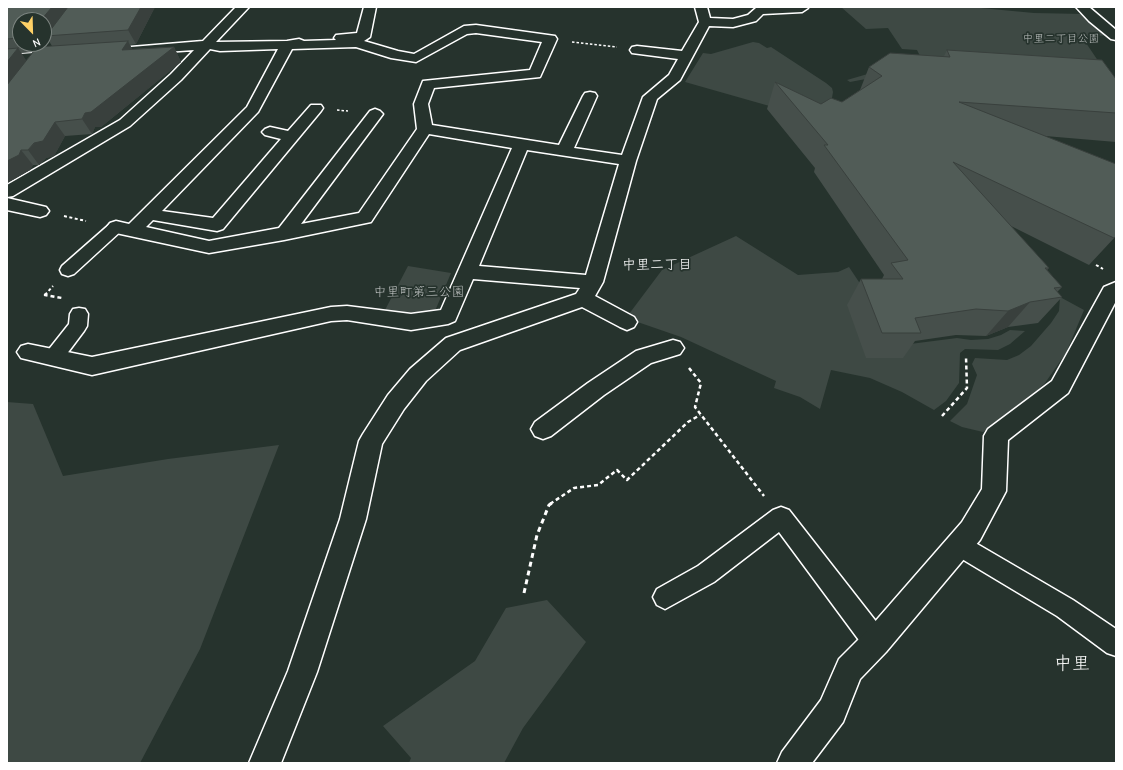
<!DOCTYPE html>
<html>
<head>
<meta charset="utf-8">
<style>
  body { margin:0 }
  #map { position:relative; width:1123px; height:770px; overflow:hidden; background:#26332d; font-family:"Comic Neue",sans-serif }
  canvas { display:block }
  .frame { position:absolute; inset:0; border:8px solid #fff; pointer-events:none }
  .north { position:absolute; left:12px; top:12px; width:40px; height:40px; box-sizing:border-box; background:#26332d; border:1px solid #7d8581; border-radius:50%; rotate:157deg; font-size:11px; font-weight:700; line-height:16px; text-align:center; color:#fff }
  .north::after { content:''; display:block; margin:auto; width:14px; height:18px; background:#ffd166; clip-path:polygon(50% 0,100% 100%,50% 72%,0 100%) }
</style>
</head>
<body>
<div id="map">
<canvas width="1123" height="770"></canvas>
<div class="frame"></div>
<div class="north">N</div>
</div>
<script>
const c = document.querySelector('canvas').getContext('2d');
c.lineJoin = 'round';
function fillPath(path, color) {
  c.fillStyle = color;
  c.fill(path, 'evenodd');
}
function toPath(rows) {
  const path = new Path2D();
  for (const r of rows) {
    path.moveTo(r[0], r[1]);
    for (let i = 2; i < r.length; i += 2) path.lineTo(r[i], r[i + 1]);
  }
  return path;
}
function trace(path, color, width, dash) {
  c.strokeStyle = color;
  c.lineWidth = width;
  c.lineCap = dash ? 'butt' : 'round';
  c.setLineDash(dash || []);
  c.stroke(path);
}
function write(font, color, halo, rows, align = 'center') {
  c.font = font + ' "Comic Neue","Klee One",sans-serif';
  c.lineWidth = 3.5;
  c.setLineDash([]);
  c.textBaseline = 'middle';
  c.strokeStyle = halo;
  c.fillStyle = color;
  for (const [text, x, y, turn = 0] of rows) {
    c.save();
    c.translate(x, y);
    c.rotate((+turn || 0) * Math.PI / 180);
    c.textAlign = isNaN(turn) ? turn : align;
    if (halo) c.strokeText(text, 0, 0);
    c.fillText(text, 0, 0);
    c.restore();
  }
}
fillPath(toPath([
  [841,7,970,7,1034,13,1083,14,1108,35,1087,37,1086,43,1105,71,871,78,850,82,847,80,871,73,927,70,917,50,902,49,888,28,866,29],
  [753,42,759,43,767,48,771,47,826,83,832,88,833,92,832,98,824,103,812,107,780,109,685,82,703,53,711,54],
  [736,236,798,275,838,272,849,267,863,288,910,344,957,338,971,340,988,339,1001,335,1010,330,1025,331,1010,344,998,350,965,349,960,353,959,383,946,401,934,410,902,392,870,378,831,370,820,409,800,397,774,388,776,381,681,337,626,318,662,270],
  [408,266,451,273,435,311,416,314,385,310],
  [1060,297,1084,310,1066,353,1045,383,1018,410,983,432,962,427,950,421,967,404,977,375,972,364,975,358,1007,360,1019,355,1031,346,1051,323,1059,311],
  [7,402,33,404,63,476,168,459,279,445,200,649,140,763,7,763],
  [547,600,586,642,523,728,504,763,409,763,411,758,383,726,475,661,506,608]
]), '#3e4944');
const service = toPath([
  [116,222,121,223,124,227,121,231,74,274,68,276,62,274,60,270,62,266,111,223,116,222],
  [79,308,85,309,88,314,87,326,84,331,60,363,53,365,46,363,44,358,46,353,69,324,70,314,73,309,79,308],
  [781,507,789,510,885,633,888,642,885,651,876,654,867,651,779,532,714,582,665,609,657,605,653,597,657,589,698,566,773,510,781,507],
  [960,534,1073,600,1116,629,1116,656,1107,653,1057,616,952,553,949,545,952,537,960,534]
]);
const pedestrian = toPath([
  [673,340,680,342,684,348,680,354,651,363,604,395,551,436,543,439,535,436,531,429,535,422,588,383,636,351,673,340]
]);
const minor = toPath([
  [236,7,249,7,216,42,287,41,299,39,304,41,336,40,334,38,336,35,357,33,364,7,376,7,370,37,364,41,398,51,414,54,464,26,476,25,555,36,557,39,540,77,434,88,428,104,432,125,559,145,583,96,585,93,590,92,595,93,597,96,574,148,622,155,643,97,669,75,678,59,632,53,630,50,632,47,637,46,682,51,699,22,695,7,707,7,710,18,733,19,748,15,756,8,760,7,808,8,802,12,763,14,756,21,733,27,709,26,680,80,657,99,636,161,603,282,595,296,634,317,637,322,634,327,627,330,620,327,582,307,460,350,426,381,404,409,382,444,366,519,317,672,281,763,249,763,288,671,340,519,359,441,363,434,388,395,410,369,446,338,576,294,580,288,473,279,455,321,448,324,411,330,347,320,331,321,92,375,21,358,17,352,21,346,28,344,92,357,331,307,347,306,411,314,441,310,512,148,429,134,371,222,284,240,209,253,116,233,110,231,107,227,110,223,116,221,129,224,247,107,278,49,220,51,210,49,181,80,130,126,13,196,7,197,7,185,120,120,171,74,194,50,136,54,131,53,129,50,131,47,203,41,236,7],
  [476,33,542,42,530,70,423,81,414,104,417,129,359,213,301,224,383,114,380,111,375,109,370,111,279,228,209,241,146,227,153,220,217,231,223,229,321,111,323,108,321,105,311,105,288,131,270,127,265,129,262,132,265,135,281,139,213,218,162,211,258,112,292,49,356,47,391,58,416,62,467,34,476,33],
  [527,150,619,164,586,275,479,266,527,150],
  [1076,7,1089,7,1116,30,1116,40,1111,39,1089,21,1076,7],
  [60,51,65,52,67,55,65,58,7,63,7,55,60,51],
  [7,198,46,207,49,211,46,215,40,217,7,210,7,198],
  [1116,282,1116,301,1068,393,1008,440,1006,491,980,540,886,652,860,679,843,722,812,763,777,763,782,752,821,700,839,659,866,632,962,522,982,489,984,436,988,429,1052,381,1104,287,1116,282]
]);
trace(service, '#fff', 3);
trace(pedestrian, '#fff', 3);
trace(minor, '#fff', 3);
trace(toPath([
  [572,42,617,47],
  [337,110,348,111]
]), '#fff', 1.5, [2.5, 2]);
trace(toPath([
  [64,216,86,221],
  [1096,265,1103,269],
  [45,295,53,286]
]), '#fff', 2, [3, 2.5]);
trace(toPath([
  [46,294,45,295,62,298],
  [689,368,701,383,695,407,764,496],
  [942,416,967,388,966,357],
  [550,504,574,488,598,485,617,470,627,480,688,422,700,415]
]), '#fff', 2.5, [4, 3]);
trace(toPath([
  [524,593,537,535,549,505,552,503]
]), '#fff', 3, [5, 4]);
fillPath(service, '#26332d');
fillPath(pedestrian, '#26332d');
fillPath(minor, '#26332d');
fillPath(toPath([
  [7,7,155,7,136,44,130,45,132,49,174,47,181,62,101,127,95,127,92,134,65,136,54,156,46,158,39,165,33,165,30,170,7,183],
  [20,20,44,20,44,42,47,38,52,46,40,47,42,44,20,44],
  [34,52,26,61,21,53],
  [947,50,1116,79,1116,142,1045,136,1116,236,1089,265,1011,226,1049,268,1047,270,1062,287,1057,292,1062,297,1038,323,1008,327,986,336,956,335,915,341,903,358,866,358,847,305,861,279,882,279,884,275,814,172,815,168,767,109,775,82,821,104,842,102,860,90,869,67,944,56]
]), '#464f4b');
fillPath(toPath([
  [52,7,72,7,46,36,47,38,44,42,44,20,41,20],
  [141,7,155,7,136,44,128,30],
  [128,41,135,55,122,50],
  [31,44,42,44,36,52],
  [174,47,181,62,101,127,95,127,92,134,82,119,85,113],
  [18,48,28,63,7,90,7,62],
  [55,122,65,136,54,156,46,158,39,165,28,150],
  [21,150,33,165,30,170,7,183,7,161],
  [1030,302,1008,327,986,336,1008,311]
]), '#39403d');
const building = toPath([
  [7,7,52,7,41,20,20,20,20,38,7,39,7,7],
  [68,7,141,7,128,30,46,36,68,7],
  [128,41,122,50,174,47,91,112,85,113,82,119,55,122,43,141,34,143,28,150,21,150,19,155,7,161,7,85,37,47,128,41],
  [18,48,7,62,7,49,18,48],
  [947,50,1102,60,1116,79,1116,113,959,102,1116,164,1116,236,1114,238,953,162,1049,268,1045,268,1062,287,1054,288,1062,297,1030,302,1008,311,976,309,915,318,921,333,882,333,861,279,903,279,891,263,908,260,824,145,828,145,775,82,821,104,831,98,842,102,882,76,869,67,890,53,950,57,947,50]
]);
fillPath(building, '#515c57');
trace(building, '#39403d', 1);
write('11px', '#bbbfbe', '#26332d', [
  ["中里二丁目公園",1061,39]
]);
write('13px', '#bbbfbe', '#26332d', [
  ["中里町第三公園",419,292]
]);
write('14px', '#fff', '#26332d', [
  ["中里二丁目",657,265]
]);
write('18px', '#fff', '#26332d', [
  ["中里",1072,664]
]);
</script>
</body>
</html>
